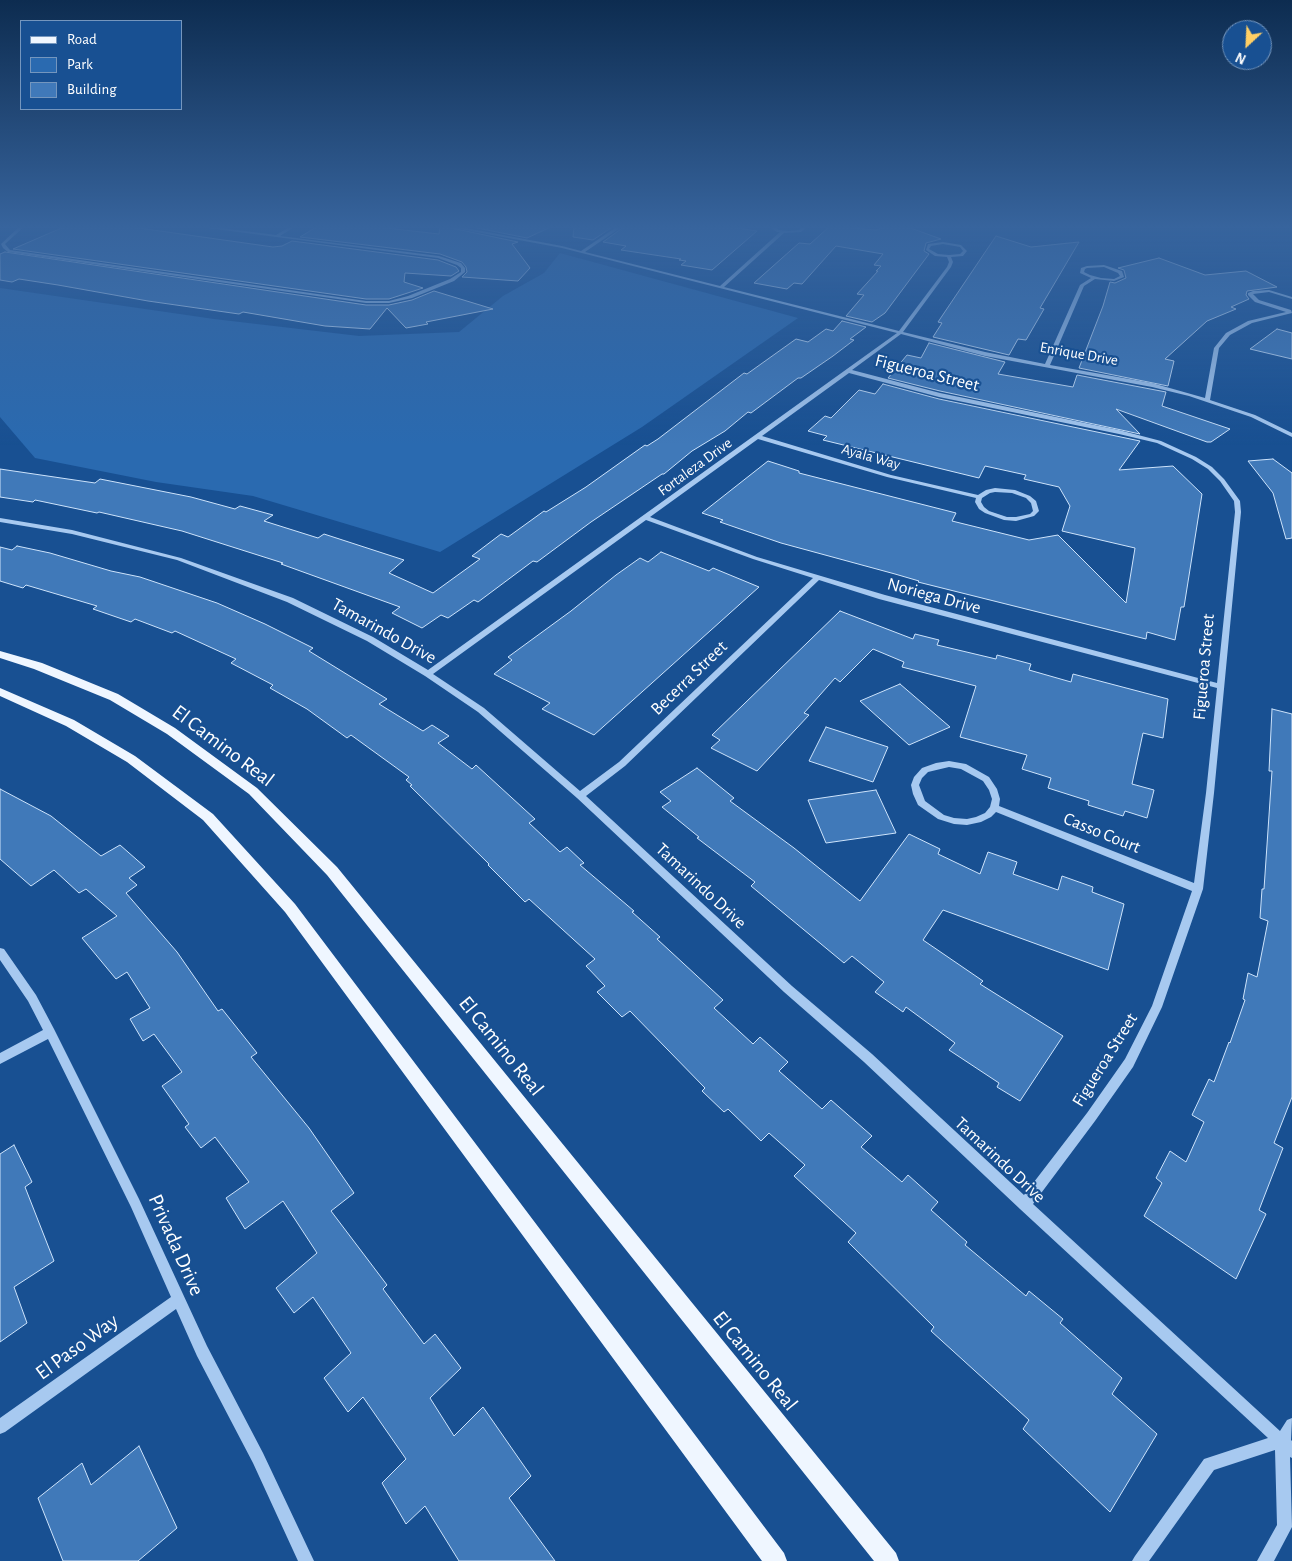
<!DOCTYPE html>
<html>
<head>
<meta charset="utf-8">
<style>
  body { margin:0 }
  #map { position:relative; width:1292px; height:1561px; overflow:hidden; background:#185092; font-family:"Alegreya Sans",sans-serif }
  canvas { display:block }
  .legend { position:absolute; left:20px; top:20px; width:162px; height:90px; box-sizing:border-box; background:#185092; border:1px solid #7496be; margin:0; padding:6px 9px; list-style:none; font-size:15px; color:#fff }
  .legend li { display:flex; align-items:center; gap:10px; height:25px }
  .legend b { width:25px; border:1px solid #7496be }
  .north { position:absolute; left:1222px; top:20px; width:50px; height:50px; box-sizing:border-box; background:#185092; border:1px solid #7496be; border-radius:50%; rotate:205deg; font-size:14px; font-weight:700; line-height:20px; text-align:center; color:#fff }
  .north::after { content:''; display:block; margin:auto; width:18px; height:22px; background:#ffcf65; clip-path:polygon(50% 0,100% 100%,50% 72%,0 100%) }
</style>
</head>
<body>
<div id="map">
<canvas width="1292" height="1561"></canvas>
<ul class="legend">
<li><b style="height:6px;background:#eff6ff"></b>Road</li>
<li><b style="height:14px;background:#2a6ab0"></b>Park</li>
<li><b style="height:14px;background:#4079b9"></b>Building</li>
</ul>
<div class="north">N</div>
</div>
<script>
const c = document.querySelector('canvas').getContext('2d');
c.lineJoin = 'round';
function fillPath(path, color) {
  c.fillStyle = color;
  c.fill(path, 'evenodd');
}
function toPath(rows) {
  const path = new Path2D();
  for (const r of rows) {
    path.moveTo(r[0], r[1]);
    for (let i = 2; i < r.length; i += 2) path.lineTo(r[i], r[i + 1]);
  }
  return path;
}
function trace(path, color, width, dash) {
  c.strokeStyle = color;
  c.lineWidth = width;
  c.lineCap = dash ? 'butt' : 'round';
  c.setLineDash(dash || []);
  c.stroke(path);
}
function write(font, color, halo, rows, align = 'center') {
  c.font = font + ' "Alegreya Sans",sans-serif';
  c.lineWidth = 4.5;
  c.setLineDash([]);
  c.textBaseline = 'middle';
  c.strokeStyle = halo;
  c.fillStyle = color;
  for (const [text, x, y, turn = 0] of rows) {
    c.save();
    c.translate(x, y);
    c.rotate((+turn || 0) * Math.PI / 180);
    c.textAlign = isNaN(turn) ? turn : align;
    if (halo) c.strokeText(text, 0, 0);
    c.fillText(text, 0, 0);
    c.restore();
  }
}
fillPath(toPath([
  [560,253,798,318,642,427,440,552,253,496,156,482,35,458,0,417,0,288,214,319,359,336,459,332,503,296,544,273]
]), '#2a6ab0');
const building = toPath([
  [66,226,125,226,273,247,282,246,292,241,438,260,456,267,459,271,451,276,405,273,404,282,423,288,389,299,366,299,13,249,66,226],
  [318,226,369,226,439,234,440,226,442,226,518,242,512,244,530,268,518,281,462,277,467,272,466,267,462,262,440,254,300,237,318,226],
  [467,226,553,226,527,238,467,226],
  [574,226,614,226,593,240,573,237,574,226],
  [625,226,725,226,757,231,712,270,681,265,686,261,679,260,681,259,621,250,626,246,603,242,625,226],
  [830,226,853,226,852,228,876,230,889,226,905,226,941,239,926,243,924,251,929,254,885,313,872,322,846,316,864,295,857,294,878,271,876,271,881,266,874,265,883,254,836,246,802,284,794,283,787,289,754,283,799,243,810,244,830,226],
  [996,236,1031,247,1079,242,1040,308,1044,309,1026,340,1018,339,1009,355,933,337,942,323,938,322,996,236],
  [5,252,366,305,389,305,412,300,434,291,493,309,426,322,428,324,406,328,387,308,370,329,325,326,243,312,239,314,148,301,58,285,19,279,12,282,0,280,0,254,5,252],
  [1159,258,1205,275,1246,271,1277,287,1247,291,1246,295,1249,299,1231,307,1236,309,1207,321,1165,359,1174,361,1168,386,1079,368,1103,306,1110,282,1115,283,1126,278,1124,270,1118,268,1159,258],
  [842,321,866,327,850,339,854,340,833,356,801,378,798,378,751,413,748,412,725,431,692,451,664,474,662,474,591,522,537,562,533,561,478,602,474,600,448,618,441,615,422,628,392,613,400,607,281,564,283,563,182,531,99,512,97,513,35,500,33,502,0,497,0,469,95,483,100,479,191,497,235,509,240,506,273,515,264,521,318,538,324,534,404,560,389,573,433,593,480,559,472,556,501,534,508,537,544,511,546,512,586,487,645,445,647,446,658,439,744,373,747,374,796,339,808,342,826,329,833,331,842,321],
  [1277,329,1292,333,1292,359,1250,349,1277,329],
  [929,343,1005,362,998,374,1073,387,1077,375,1166,392,1162,406,1230,429,1211,442,1207,442,1116,409,1140,434,940,391,888,378,907,355,921,358,929,343],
  [883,384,939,399,1140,441,1119,470,1173,466,1202,494,1184,607,1181,607,1175,640,1147,632,1146,639,918,582,919,581,895,574,781,543,720,522,723,520,702,513,768,461,799,471,799,473,956,513,952,521,1029,540,1058,535,1126,603,1135,548,1062,531,1070,506,1059,487,1024,479,1026,475,985,466,979,478,823,440,827,436,808,431,825,416,831,418,859,390,875,394,883,384],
  [1273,459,1292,473,1292,538,1286,539,1273,493,1248,461,1273,459],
  [17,546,50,553,111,571,140,577,217,603,265,624,313,648,309,651,387,699,379,704,423,731,432,725,449,736,438,743,472,769,476,765,535,819,529,823,560,852,567,847,584,863,580,865,634,911,632,912,660,937,657,939,723,1000,714,1008,753,1044,760,1037,788,1062,779,1071,822,1109,831,1100,872,1136,861,1147,902,1182,908,1175,938,1202,931,1210,967,1242,965,1245,1026,1296,1029,1291,1063,1319,1060,1323,1122,1378,1112,1394,1157,1434,1110,1512,1023,1429,1029,1420,931,1331,934,1327,848,1242,856,1233,794,1176,805,1165,769,1133,761,1141,728,1109,724,1112,702,1091,705,1088,630,1011,622,1017,597,992,605,986,586,966,595,959,529,899,525,902,488,865,489,864,410,786,412,785,406,780,409,777,351,735,347,738,307,709,270,688,273,685,231,663,236,659,175,631,172,633,135,619,131,622,93,609,97,606,26,585,23,588,0,581,0,547,12,550,17,546],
  [661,552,709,571,713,568,759,587,594,735,542,709,550,703,494,674,512,660,508,657,571,611,616,575,640,558,648,562,661,552],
  [840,611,913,639,915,634,939,640,937,645,996,659,997,655,1031,664,1029,670,1071,682,1073,674,1168,699,1163,738,1143,733,1132,784,1154,790,1147,818,1125,811,1123,816,1088,805,1089,801,1048,788,1051,778,1022,769,1027,755,960,737,976,686,902,667,904,662,873,649,840,682,835,678,804,713,809,715,757,771,711,748,720,740,712,735,840,611],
  [900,684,950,727,909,745,860,701,900,684],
  [1272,709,1292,714,1292,1097,1274,1143,1283,1148,1259,1210,1266,1214,1236,1279,1144,1216,1162,1183,1156,1178,1170,1151,1186,1162,1204,1122,1192,1115,1209,1079,1214,1082,1229,1042,1230,1043,1245,1000,1243,999,1248,973,1257,977,1268,921,1260,918,1262,889,1264,889,1272,771,1269,771,1272,709],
  [826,727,888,747,873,782,809,761,826,727],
  [697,768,734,798,730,801,794,848,860,901,909,834,940,849,938,854,980,874,988,852,1017,862,1013,874,1058,890,1062,876,1093,887,1092,892,1124,904,1108,970,943,910,923,940,983,981,980,984,1063,1036,1020,1101,997,1087,999,1083,949,1050,955,1043,906,1007,903,1012,875,992,884,982,852,956,844,963,751,886,755,882,697,838,699,837,662,807,671,801,660,792,697,768],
  [0,789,51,816,101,856,120,845,145,867,129,878,137,885,126,893,177,952,218,1011,222,1009,257,1053,251,1057,309,1128,354,1193,331,1211,387,1285,383,1289,424,1344,435,1334,461,1368,430,1398,454,1436,483,1407,531,1476,509,1498,555,1561,459,1561,425,1506,406,1524,382,1483,406,1459,363,1397,348,1412,324,1378,351,1353,313,1297,294,1313,276,1288,317,1253,283,1201,245,1229,226,1198,249,1182,215,1137,201,1148,185,1127,189,1124,162,1086,182,1072,154,1034,143,1041,130,1019,150,1008,127,972,116,979,82,938,117,916,86,889,79,893,54,870,31,886,0,859,0,789],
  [876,790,896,833,826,843,808,800,876,790],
  [14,1145,32,1182,25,1187,54,1261,14,1287,27,1323,0,1342,0,1154,14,1145],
  [139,1446,177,1528,138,1561,63,1561,38,1498,82,1463,91,1485,139,1446]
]);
fillPath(building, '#4079b9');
trace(building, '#cde3fb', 1);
fillPath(toPath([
  [20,226,25,226,5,244,10,250,366,301,389,301,408,296,450,279,461,272,461,268,457,265,438,258,192,226,206,226,276,235,291,226,296,226,280,236,439,256,461,263,465,268,465,272,454,281,412,298,389,303,366,303,8,252,3,248,1,244,20,226],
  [444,226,455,226,562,246,581,251,618,226,623,226,585,252,720,286,780,232,777,232,768,226,773,226,779,230,789,231,799,230,803,226,808,226,801,232,784,233,724,287,899,331,947,267,949,262,947,257,935,256,926,250,928,244,943,242,961,245,967,251,963,256,951,257,953,262,951,267,903,332,985,352,1045,364,1080,285,1091,278,1080,273,1081,268,1087,266,1104,265,1122,271,1124,277,1114,281,1095,279,1084,286,1050,365,1152,383,1205,398,1214,348,1226,333,1248,321,1286,312,1255,302,1248,295,1248,293,1253,291,1269,290,1292,297,1292,299,1269,292,1253,294,1259,300,1291,310,1292,313,1252,323,1230,335,1219,348,1210,400,1255,415,1292,433,1292,437,1251,417,1189,396,1152,387,985,356,901,334,852,370,940,393,1119,430,1161,441,1196,457,1212,467,1224,479,1240,501,1241,512,1214,793,1203,889,1162,1007,1133,1067,1095,1121,1033,1204,1280,1431,1287,1420,1292,1418,1291,1440,1292,1441,1292,1458,1290,1457,1292,1527,1274,1561,1257,1561,1277,1525,1275,1450,1214,1470,1149,1561,1132,1561,1135,1556,1204,1459,1268,1438,1020,1209,864,1062,784,992,577,798,478,712,425,676,367,641,287,602,177,560,72,534,0,522,0,518,72,530,181,558,293,598,373,637,428,670,897,333,562,248,444,226],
  [943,244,960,247,963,251,960,254,949,255,938,254,929,249,931,246,943,244],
  [1104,267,1118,273,1120,276,1114,279,1101,278,1090,275,1084,272,1085,269,1087,268,1104,267],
  [849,373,939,397,1119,434,1157,443,1192,459,1208,469,1220,481,1234,501,1235,512,1217,683,885,595,757,557,650,517,758,439,887,477,976,498,975,502,979,509,985,513,1004,520,1016,521,1034,516,1039,511,1036,501,1030,496,1015,490,995,488,986,490,978,495,891,475,762,436,849,373],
  [995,492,1012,493,1026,498,1031,503,1033,511,1030,514,1016,517,1007,517,989,511,984,507,981,502,982,498,990,493,995,492],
  [646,520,753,559,813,578,619,762,580,791,484,708,433,674,646,520],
  [819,580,879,599,1217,688,1206,793,1194,883,999,806,1000,799,997,789,989,777,966,764,949,761,936,763,922,768,914,777,911,785,913,794,918,805,938,819,954,824,967,825,981,822,991,817,996,812,1192,891,1152,1006,1125,1059,1087,1113,1024,1195,872,1054,792,986,586,796,625,766,819,580],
  [949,767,961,769,983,781,989,790,992,799,990,807,985,813,976,817,967,819,954,818,944,815,925,801,919,785,922,778,928,772,949,767],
  [0,948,4,949,36,995,54,1029,139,1199,207,1346,263,1453,314,1561,298,1561,253,1463,197,1356,176,1309,5,1432,0,1434,0,1418,171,1297,131,1207,48,1039,0,1064,0,1053,43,1030,28,1001,0,960,0,948]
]), '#a7c9f0');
fillPath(toPath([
  [0,651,42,663,118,694,175,728,257,788,337,867,896,1553,899,1561,874,1561,327,875,249,794,167,734,110,700,34,669,0,658,0,651],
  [0,688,74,720,135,756,213,814,295,904,784,1553,787,1561,762,1561,285,912,203,820,127,762,66,726,0,696,0,688]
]), '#eff6ff');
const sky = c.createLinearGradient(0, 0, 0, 445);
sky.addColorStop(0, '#0d2c50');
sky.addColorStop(0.51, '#37649d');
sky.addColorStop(1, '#37649d00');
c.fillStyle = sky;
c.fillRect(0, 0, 1292, 445);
write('15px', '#fff', '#185092', [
  ["Enrique Drive",1079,354,10],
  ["Ayala Way",871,457,16],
  ["Fortaleza Drive",695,467,-36]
]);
write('18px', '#fff', '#185092', [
  ["Figueroa Street",927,373,14],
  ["Noriega Drive",934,596,15],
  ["Tamarindo Drive",384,631,29],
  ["Figueroa Street",1204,667,-85],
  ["Becerra Street",689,678,-44],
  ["Casso Court",1102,833,22],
  ["Tamarindo Drive",701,886,43],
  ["Figueroa Street",1105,1060,-58],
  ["Tamarindo Drive",1000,1160,43]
]);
write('21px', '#fff', '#185092', [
  ["El Camino Real",223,746,37],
  ["El Camino Real",501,1046,51],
  ["Privada Drive",176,1245,66],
  ["El Paso Way",77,1347,-36],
  ["El Camino Real",755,1361,51]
]);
</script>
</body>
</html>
